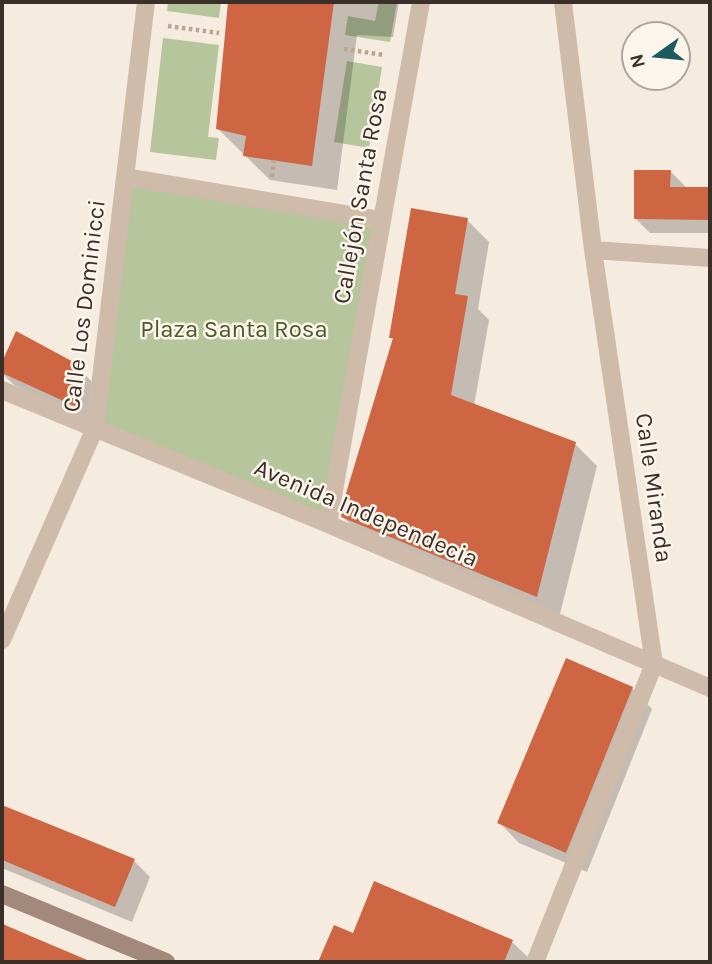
<!DOCTYPE html>
<html>
<head>
<meta charset="utf-8">
<style>
  body { margin:0 }
  #map { position:relative; width:712px; height:964px; overflow:hidden; background:#f5ebdf; font-family:Karla,sans-serif }
  canvas { display:block }
  .frame { position:absolute; inset:0; border:4px solid #3b2f2a; pointer-events:none }
  .north { position:absolute; left:621px; top:21px; width:70px; height:70px; box-sizing:border-box; background:#fbf5ec; border:2px solid #aea69e; border-radius:50%; rotate:255deg; font-size:19px; font-weight:700; line-height:28px; text-align:center; color:#3b2f2a }
  .north::after { content:''; display:block; margin:auto; width:24px; height:32px; background:#1b5b60; clip-path:polygon(50% 0,100% 100%,50% 72%,0 100%) }
</style>
</head>
<body>
<div id="map">
<canvas width="712" height="964"></canvas>
<div class="frame"></div>
<div class="north">N</div>
</div>
<script>
const c = document.querySelector('canvas').getContext('2d');
c.lineJoin = 'round';
function fillPath(path, color) {
  c.fillStyle = color;
  c.fill(path, 'evenodd');
}
function toPath(rows) {
  const path = new Path2D();
  for (const r of rows) {
    path.moveTo(r[0], r[1]);
    for (let i = 2; i < r.length; i += 2) path.lineTo(r[i], r[i + 1]);
  }
  return path;
}
function trace(path, color, width, dash) {
  c.strokeStyle = color;
  c.lineWidth = width;
  c.lineCap = dash ? 'butt' : 'round';
  c.setLineDash(dash || []);
  c.stroke(path);
}
function write(font, color, halo, rows, align = 'center') {
  c.font = font + ' Karla,sans-serif';
  c.lineWidth = 5;
  c.setLineDash([]);
  c.textBaseline = 'middle';
  c.strokeStyle = halo;
  c.fillStyle = color;
  for (const [text, x, y, turn = 0] of rows) {
    c.save();
    c.translate(x, y);
    c.rotate((+turn || 0) * Math.PI / 180);
    c.textAlign = isNaN(turn) ? turn : align;
    if (halo) c.strokeText(text, 0, 0);
    c.fillText(text, 0, 0);
    c.restore();
  }
}
fillPath(toPath([
  [168,2,221,2,219,18,167,11],
  [379,2,397,2,390,42,345,35,348,16,375,21],
  [163,38,219,45,208,137,219,138,216,160,150,152],
  [347,61,382,67,369,148,334,142],
  [126,177,381,220,328,524,95,428]
]), '#b7c59d');
fillPath(toPath([
  [227,2,399,2,393,37,357,35,337,190,270,180,218,129,229,4],
  [670,171,685,186,685,189,710,189,710,233,650,233,635,218],
  [467,220,489,242,478,309,489,320,474,406,575,444,597,466,559,618,365,539,343,517,394,340,391,337],
  [17,333,78,367,92,382,93,421,14,385,2,373,2,367],
  [632,688,652,709,587,872,519,843,499,822],
  [2,807,134,861,150,877,132,922,2,868],
  [2,923,65,952,74,962,2,962],
  [335,927,354,935,512,942,533,962,320,962]
]), '#0003');
fillPath(toPath([
  [228,2,334,2,312,166,243,156,246,136,216,129],
  [634,170,671,170,670,187,710,187,710,220,634,219],
  [411,208,468,218,455,294,468,296,451,395,576,442,537,597,341,517,344,500,393,338,389,338],
  [16,331,79,365,79,408,2,373,2,362],
  [566,658,633,687,566,853,497,823],
  [2,805,135,859,115,907,2,860],
  [374,881,513,940,504,962,318,962,334,925,353,933],
  [2,924,92,962,2,962]
]), '#ce6643');
trace(toPath([
  [168,26,219,33],
  [344,49,384,55],
  [272,177,274,160]
]), '#baa493', 4.5, [3.5, 3.5]);
trace(toPath([
  [126,177,381,220],
  [593,250,710,258],
  [2,390,328,524,710,688],
  [328,524,421,2],
  [2,640,95,428,146,2],
  [535,962,654,664,593,250,563,2]
]), '#cebba9', 18);
trace(toPath([
  [2,894,166,962]
]), '#a2897a', 18);
write('24px', '#3b2f2a', '#fbf5ec', [
  ["Callejón Santa Rosa",361,196,-80],
  ["Calle Los Dominicci",85,306,-83],
  ["Calle Miranda",653,488,82],
  ["Avenida Independecia",366,514,23]
]);
write('24px', '#495b2b', '#fbf5ec', [
  ["Plaza Santa Rosa",234,330]
]);
</script>
</body>
</html>
